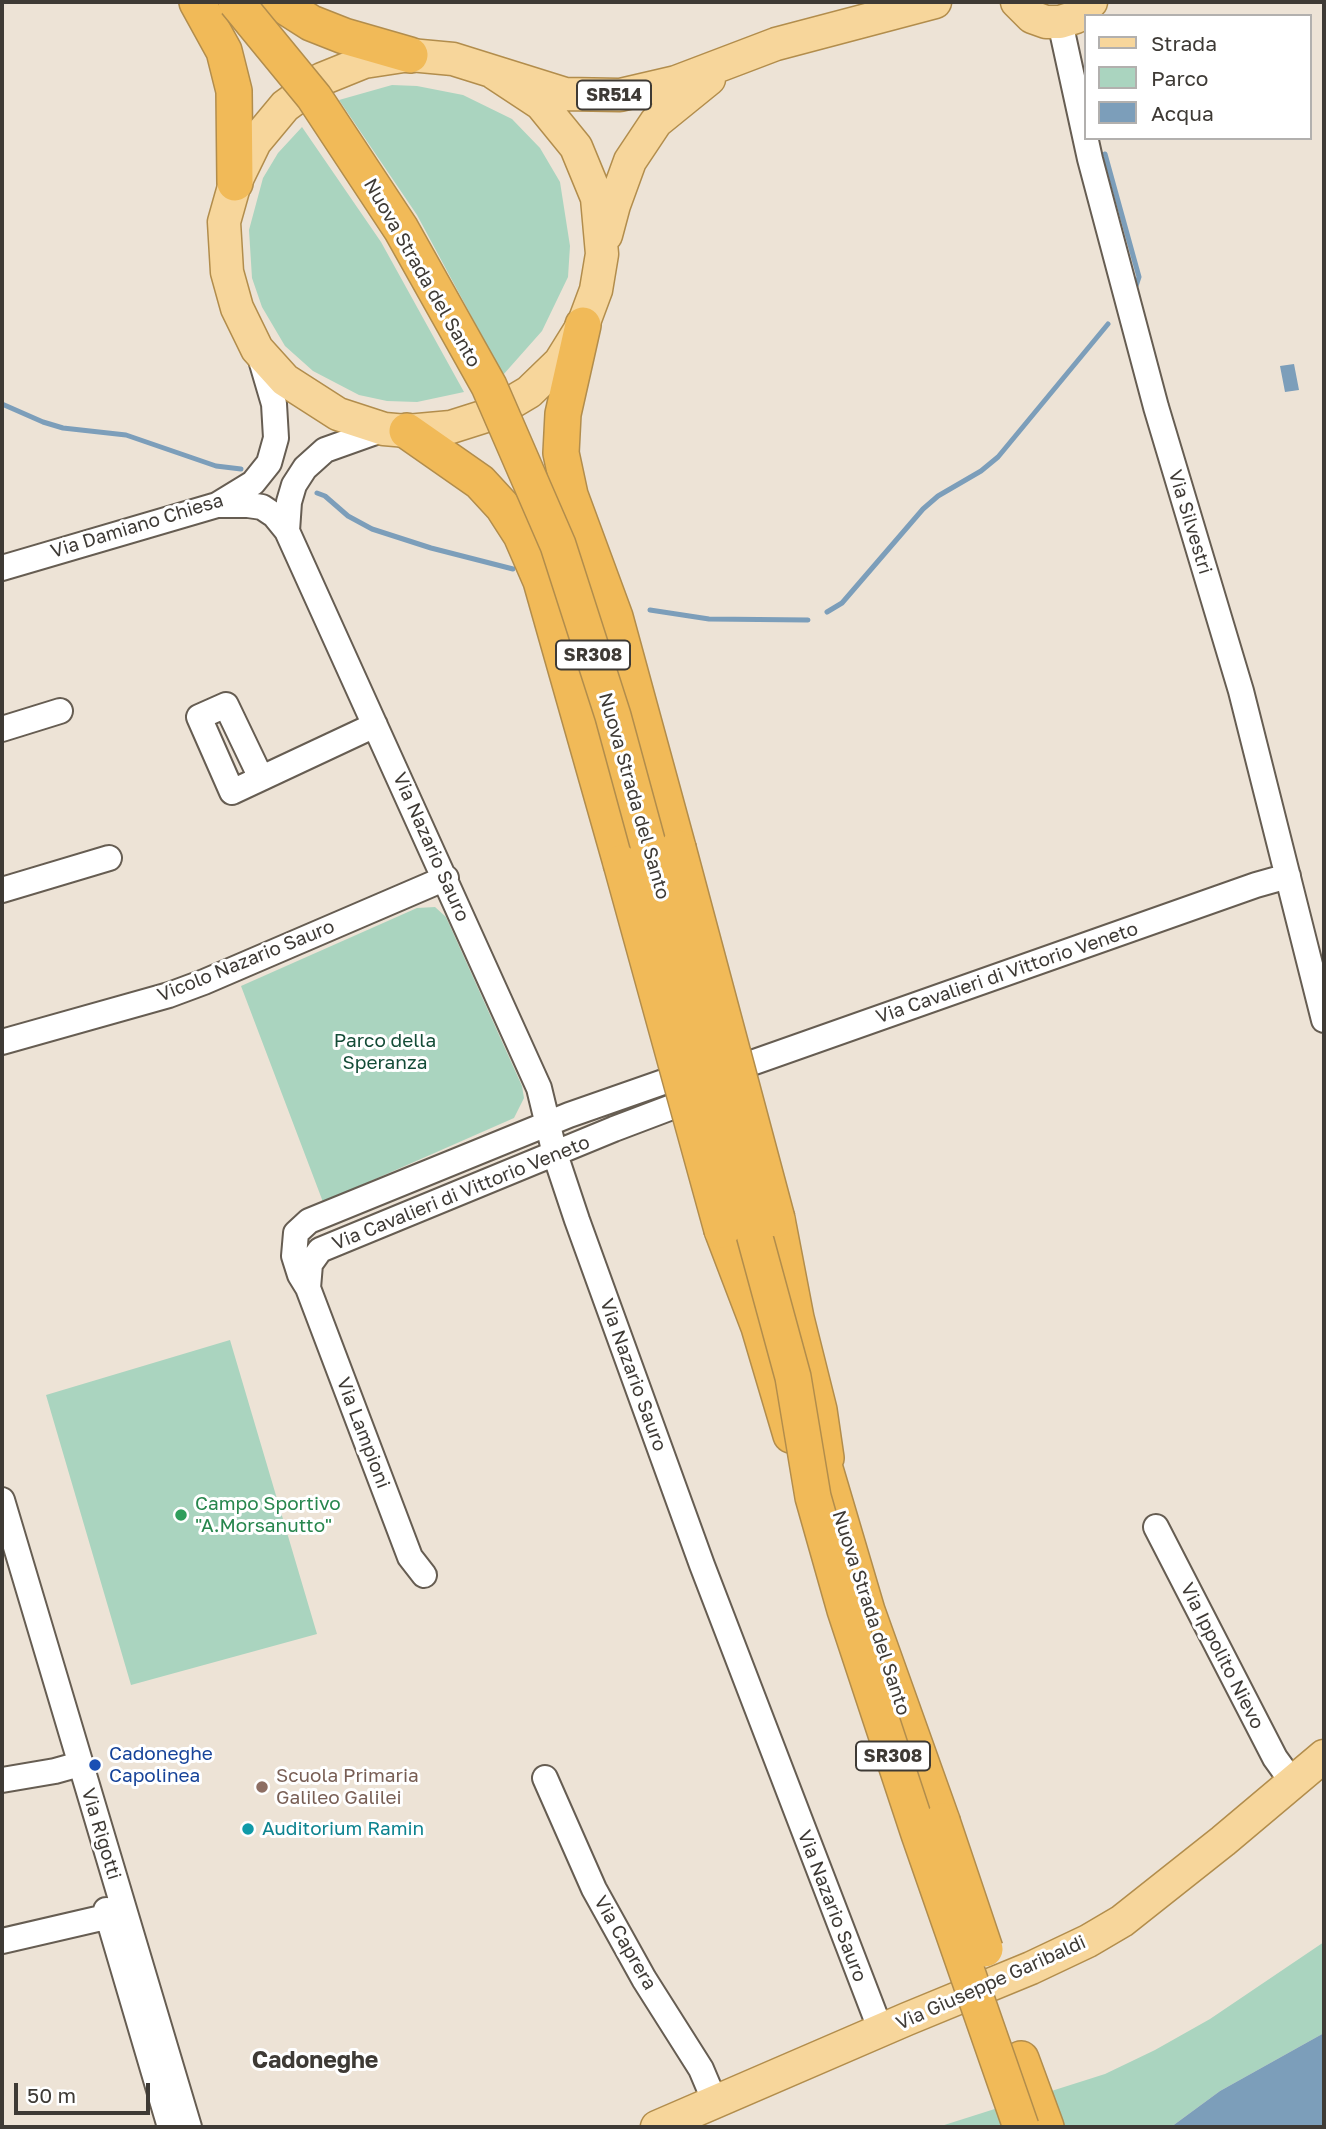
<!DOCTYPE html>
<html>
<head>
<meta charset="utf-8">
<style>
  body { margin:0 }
  #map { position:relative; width:1326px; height:2129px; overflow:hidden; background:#ede3d6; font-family:"Golos Text",sans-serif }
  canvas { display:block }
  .frame { position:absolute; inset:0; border:4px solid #3e3a35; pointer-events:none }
  .legend { position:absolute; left:1084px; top:14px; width:228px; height:126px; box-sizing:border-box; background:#fff; border:2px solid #b2b0ae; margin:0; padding:9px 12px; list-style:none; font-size:21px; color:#3e3a35 }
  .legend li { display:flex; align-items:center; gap:14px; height:35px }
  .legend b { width:35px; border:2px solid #b2b0ae }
  .scale { position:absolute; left:14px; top:2083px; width:136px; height:32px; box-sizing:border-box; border:4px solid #3e3a35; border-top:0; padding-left:9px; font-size:21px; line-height:24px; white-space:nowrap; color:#3e3a35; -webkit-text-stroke:5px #fff; paint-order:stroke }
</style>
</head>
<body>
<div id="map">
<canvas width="1326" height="2129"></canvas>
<div class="frame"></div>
<ul class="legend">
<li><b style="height:9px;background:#f7d69b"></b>Strada</li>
<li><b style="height:19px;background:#aad4bf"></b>Parco</li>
<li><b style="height:19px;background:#7c9eba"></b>Acqua</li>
</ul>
<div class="scale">50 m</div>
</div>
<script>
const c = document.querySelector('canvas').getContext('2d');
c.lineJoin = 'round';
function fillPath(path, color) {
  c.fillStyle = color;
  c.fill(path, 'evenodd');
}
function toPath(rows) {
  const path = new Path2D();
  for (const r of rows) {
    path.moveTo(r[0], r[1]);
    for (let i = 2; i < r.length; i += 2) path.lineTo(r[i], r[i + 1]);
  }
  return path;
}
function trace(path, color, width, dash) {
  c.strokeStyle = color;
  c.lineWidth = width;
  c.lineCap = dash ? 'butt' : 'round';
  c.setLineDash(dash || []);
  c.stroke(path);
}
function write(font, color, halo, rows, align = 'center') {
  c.font = font + ' "Golos Text",sans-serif';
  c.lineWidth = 6;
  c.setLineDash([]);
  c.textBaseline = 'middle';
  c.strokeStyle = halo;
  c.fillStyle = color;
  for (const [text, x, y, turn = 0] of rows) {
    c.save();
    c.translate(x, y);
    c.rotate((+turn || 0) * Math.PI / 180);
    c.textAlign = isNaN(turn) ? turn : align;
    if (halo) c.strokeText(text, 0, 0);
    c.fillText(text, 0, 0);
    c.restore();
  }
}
fillPath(toPath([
  [392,85,417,86,463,95,512,119,540,148,560,182,570,246,568,277,542,331,503,375,417,215,339,100],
  [302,127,381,242,464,392,417,402,387,401,359,395,313,371,285,346,262,307,252,278,249,230,263,178,278,153],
  [435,907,446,917,522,1086,524,1098,514,1118,323,1202,241,986,417,908],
  [230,1340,317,1634,131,1685,46,1395],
  [1324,1942,1324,2033,1220,2091,1171,2127,938,2127,1105,2074,1155,2050,1210,2019]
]), '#aad4bf');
fillPath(toPath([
  [1294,364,1299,390,1285,392,1280,366],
  [1324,2033,1324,2127,1171,2127,1220,2091]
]), '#7c9eba');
trace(toPath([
  [1105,154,1139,277,1136,286],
  [2,404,43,422,63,428,126,435,216,466,241,469],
  [317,493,325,496,348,516,372,529,431,548,513,569],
  [650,610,709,619,808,620],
  [827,612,842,603,923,509,938,496,981,471,998,457,1108,324]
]), '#7c9eba', 5);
const minor = toPath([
  [1060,22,1090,159,1156,407,1241,691,1324,1020],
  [217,505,248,505,262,507,274,515,287,531,539,1088,555,1154,577,1220,702,1565,881,2031],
  [287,531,289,502,294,485,305,468,325,450,384,429],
  [2,568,217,505,253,483,269,463,276,438,274,404,259,353],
  [2,729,60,711],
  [261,778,226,705,199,717,232,792,375,725],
  [2,890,109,858],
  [2,1042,169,995,204,982,446,878],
  [308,1288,310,1264,320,1250,614,1129,680,1104,698,1092],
  [2,1500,189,2127],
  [1156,1527,1275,1758,1293,1783],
  [424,1575,410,1557,308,1288,300,1275,294,1256,296,1233,309,1221,569,1115,672,1079,726,1072,1256,885,1288,876],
  [545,1778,594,1889,644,1979,701,2069,715,2102],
  [2,1780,55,1771,80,1764],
  [106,1910,170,2127],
  [2,1941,123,1913]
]);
const major = toPath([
  [1017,2,1032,17,1046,22,1060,22,1076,17,1091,2],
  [494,73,541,104,576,147,597,198,602,254,596,290,583,325,560,362,529,392,492,414,451,427,407,431,384,429,338,414,285,380,257,349,237,308,227,272,224,222,235,183,255,142,285,106,322,79,364,62,410,55,453,59,565,94,620,95,676,82,776,44,935,2],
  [606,235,614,205,630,161,656,122,709,79],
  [657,2127,907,2019,1031,1968,1088,1941,1122,1921,1223,1841,1324,1756]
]);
const highway = toPath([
  [197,2,224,51,234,91,235,183],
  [278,2,311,23,344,36,410,55],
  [583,325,563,414,561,453,570,495,615,617,678,848],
  [407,431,480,482,503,507,521,535,541,581,621,863],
  [777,1219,796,1318,819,1410,826,1458],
  [722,1230,759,1327,791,1435],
  [815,1435,867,1611,942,1821],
  [1021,2059,1046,2127]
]);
trace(minor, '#665d52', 28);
trace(major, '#b28d4c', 35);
trace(highway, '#b28d4c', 38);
trace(minor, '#fff', 24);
trace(major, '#f7d69b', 32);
trace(highway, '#f1ba58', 35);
const highwayBridge = toPath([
  [236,2,314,97,401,229,489,386,558,545,613,716,793,1377,813,1497,845,1610,919,1834,1021,2127],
  [678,848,777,1219],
  [621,863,722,1230],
  [942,1821,985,1949]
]);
trace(highwayBridge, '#b28d4c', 38, []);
trace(highwayBridge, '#f1ba58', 35);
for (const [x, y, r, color] of [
  [181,1515,7,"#2e9e5b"],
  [95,1765,7,"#1a4fb4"],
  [262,1787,7,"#8d6e63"],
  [248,1829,7,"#0f9aa8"]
]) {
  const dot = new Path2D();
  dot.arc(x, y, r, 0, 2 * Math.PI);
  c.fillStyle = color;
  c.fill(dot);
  trace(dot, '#fff', 2.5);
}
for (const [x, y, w] of [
  [614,95,74],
  [593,655,74],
  [893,1756,74]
]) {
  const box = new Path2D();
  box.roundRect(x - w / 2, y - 14.5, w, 29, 5);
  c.fillStyle = '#fff';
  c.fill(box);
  trace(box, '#3e3a35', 2);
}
write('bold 18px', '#3e3a35', null, [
  ["SR514",614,95],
  ["SR308",593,655],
  ["SR308",893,1756]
]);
write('19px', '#3e3a35', '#fff', [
  ["Nuova Strada del Santo",422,273,60],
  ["Via Silvestri",1190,522,73],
  ["Via Damiano Chiesa",137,526,-17],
  ["Nuova Strada del Santo",634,796,74],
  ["Via Nazario Sauro",431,847,66],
  ["Vicolo Nazario Sauro",246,961,-22],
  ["Via Cavalieri di Vittorio Veneto",1007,973,-19],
  ["Via Cavalieri di Vittorio Veneto",461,1193,-22],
  ["Via Nazario Sauro",633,1375,70],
  ["Via Lampioni",363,1433,69],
  ["Nuova Strada del Santo",871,1613,72],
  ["Via Ippolito Nievo",1222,1656,63],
  ["Via Rigotti",101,1834,73],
  ["Via Nazario Sauro",832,1906,69],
  ["Via Caprera",625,1943,60],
  ["Via Giuseppe Garibaldi",991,1983,-24]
]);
write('19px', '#144c37', '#fff', [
  ["Parco della",385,1041],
  ["Speranza",385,1063]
]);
write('19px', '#27864d', '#fff', [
  ["Campo Sportivo",195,1504],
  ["\"A.Morsanutto\"",195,1526]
], 'left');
write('19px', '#164399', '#fff', [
  ["Cadoneghe",109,1754],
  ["Capolinea",109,1776]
], 'left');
write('19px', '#785e54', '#fff', [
  ["Scuola Primaria",276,1776],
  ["Galileo Galilei",276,1798]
], 'left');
write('19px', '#0d838f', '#fff', [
  ["Auditorium Ramin",262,1829]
], 'left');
write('bold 23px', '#3e3a35', '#fff', [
  ["Cadoneghe",315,2061]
]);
</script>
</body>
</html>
